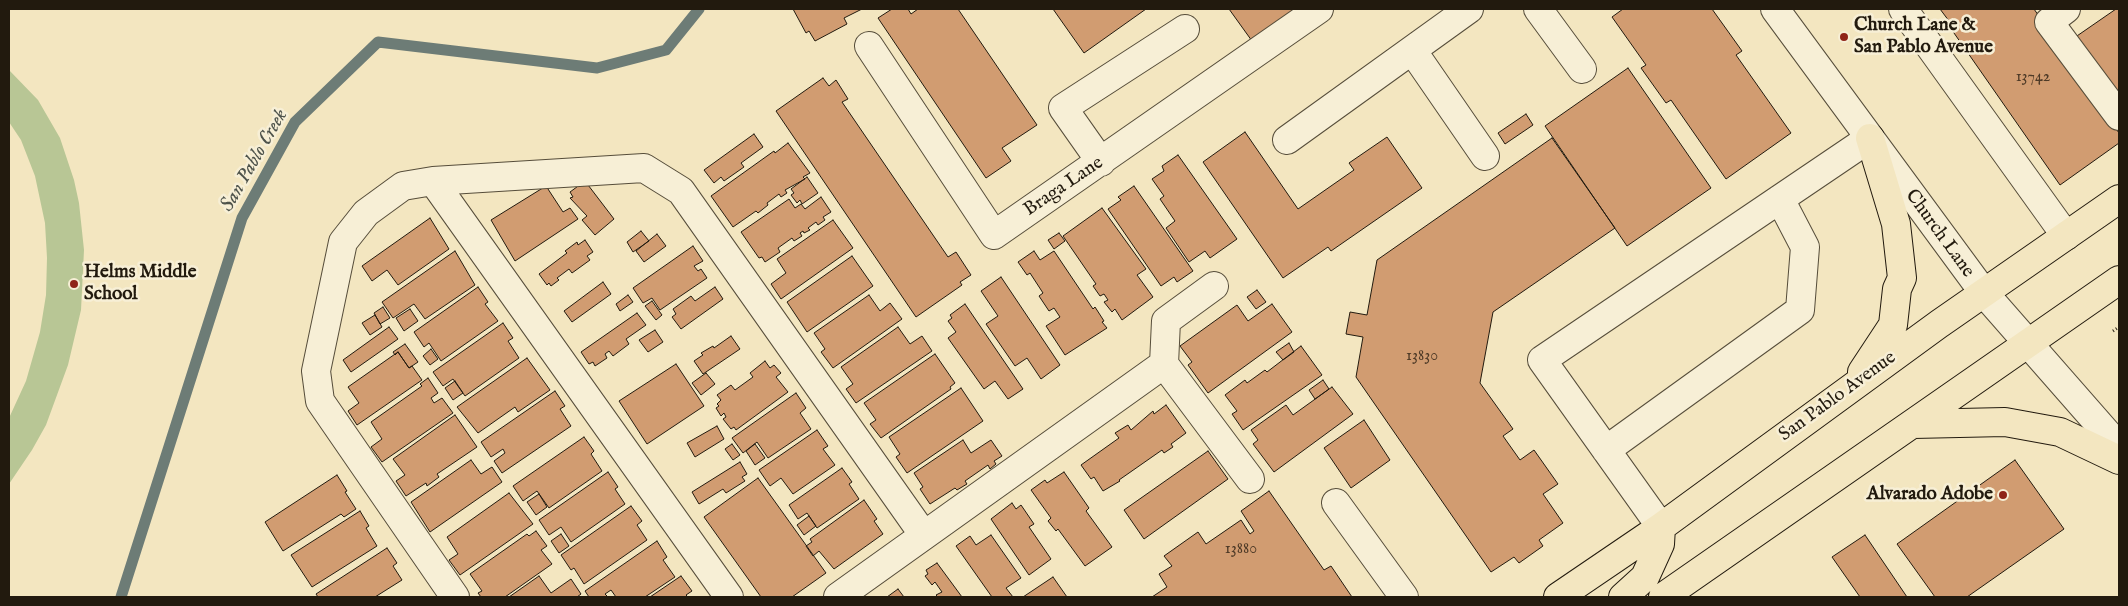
<!DOCTYPE html>
<html>
<head>
<meta charset="utf-8">
<style>
  body { margin:0 }
  #map { position:relative; width:2128px; height:606px; overflow:hidden; background:#f3e6c0; font-family:"IM FELL English",serif }
  canvas { display:block }
  .frame { position:absolute; inset:0; border:10px solid #221a0e; pointer-events:none }
</style>
</head>
<body>
<div id="map">
<canvas width="2128" height="606"></canvas>
<div class="frame"></div>
</div>
<script>
const c = document.querySelector('canvas').getContext('2d');
c.lineJoin = 'round';
function fillPath(path, color) {
  c.fillStyle = color;
  c.fill(path, 'evenodd');
}
function toPath(rows) {
  const path = new Path2D();
  for (const r of rows) {
    path.moveTo(r[0], r[1]);
    for (let i = 2; i < r.length; i += 2) path.lineTo(r[i], r[i + 1]);
  }
  return path;
}
function trace(path, color, width, dash) {
  c.strokeStyle = color;
  c.lineWidth = width;
  c.lineCap = dash ? 'butt' : 'round';
  c.setLineDash(dash || []);
  c.stroke(path);
}
function write(font, color, halo, rows, align = 'center') {
  c.font = font + ' "IM FELL English",serif';
  c.lineWidth = 5;
  c.setLineDash([]);
  c.textBaseline = 'middle';
  c.strokeStyle = halo;
  c.fillStyle = color;
  for (const [text, x, y, turn = 0] of rows) {
    c.save();
    c.translate(x, y);
    c.rotate((+turn || 0) * Math.PI / 180);
    c.textAlign = isNaN(turn) ? turn : align;
    if (halo) c.strokeText(text, 0, 0);
    c.fillText(text, 0, 0);
    c.restore();
  }
}
fillPath(toPath([
  [9,70,38,100,60,138,74,180,79,203,84,250,81,310,68,365,46,425,32,450,9,484,9,418,26,381,40,332,46,295,47,258,45,223,35,176,21,140,9,122]
]), '#b8c695');
trace(toPath([
  [121,597,242,218,295,122,378,42,597,68,666,50,699,9]
]), '#6d7c76', 11);
const building = toPath([
  [793,9,862,9,844,18,847,24,815,41,809,31,806,33,793,9],
  [892,9,908,9,911,14,918,9,958,9,1037,125,1002,148,1011,161,986,178,878,18,892,9],
  [1053,9,1146,9,1084,53,1053,9],
  [1229,9,1298,9,1252,41,1229,9],
  [1623,9,1712,9,1742,51,1736,55,1791,133,1726,179,1671,100,1666,103,1641,68,1646,65,1612,17,1623,9],
  [1940,9,2034,9,2119,133,2119,143,2060,185,1947,23,1949,21,1940,9],
  [2116,9,2119,9,2119,104,2074,38,2116,9],
  [1628,68,1711,188,1627,246,1545,126,1628,68],
  [823,78,829,86,836,80,848,99,842,102,948,257,956,252,971,275,960,282,962,285,916,317,776,111,823,78],
  [1526,114,1533,125,1505,144,1498,133,1526,114],
  [1245,132,1298,209,1354,170,1349,163,1387,137,1422,188,1331,251,1328,247,1283,278,1203,162,1245,132],
  [754,134,763,147,741,163,744,167,724,181,721,177,714,183,704,170,754,134],
  [1552,138,1615,228,1493,312,1480,383,1513,429,1503,436,1520,460,1534,450,1558,484,1543,494,1563,523,1539,540,1543,546,1519,563,1514,557,1491,572,1356,377,1363,337,1346,334,1350,312,1367,315,1377,260,1552,138],
  [788,143,810,173,803,177,805,179,785,190,787,193,781,197,779,194,767,203,768,205,758,213,756,211,733,227,711,196,774,151,775,153,788,143],
  [1178,155,1237,239,1210,258,1205,251,1189,262,1166,228,1175,221,1160,199,1164,196,1152,179,1164,171,1162,166,1178,155],
  [807,177,818,193,802,204,800,200,797,203,791,195,794,193,791,189,807,177],
  [585,181,614,219,595,235,582,220,587,216,570,198,573,197,570,192,585,181],
  [546,186,563,212,570,208,578,219,515,261,491,220,546,186],
  [1134,186,1193,271,1177,282,1174,277,1161,286,1108,209,1121,200,1118,197,1134,186],
  [821,197,831,212,823,217,825,220,818,225,816,222,808,228,810,230,804,233,803,231,800,233,802,236,794,241,792,238,778,248,780,252,765,262,762,257,759,258,741,232,789,199,795,208,801,204,805,209,821,197],
  [1102,208,1146,269,1137,275,1153,297,1122,320,1115,309,1112,312,1104,302,1108,300,1104,294,1100,296,1093,286,1096,284,1063,236,1102,208],
  [430,218,449,249,398,285,387,270,372,281,362,266,430,218],
  [833,220,853,248,781,299,771,284,786,273,777,259,833,220],
  [641,231,649,241,633,252,627,242,641,231],
  [1059,233,1065,241,1054,249,1048,240,1059,233],
  [657,234,666,246,644,262,636,251,657,234],
  [585,240,593,252,587,256,590,260,572,273,569,269,557,278,559,280,551,286,549,283,547,285,539,274,567,253,565,251,577,242,578,245,585,240],
  [693,246,703,261,694,266,698,271,701,269,707,278,660,310,652,298,643,303,633,288,693,246],
  [455,251,475,285,425,319,414,304,393,318,382,302,455,251],
  [1034,251,1040,260,1054,251,1093,309,1095,307,1104,321,1102,322,1107,328,1065,355,1046,326,1060,317,1054,308,1049,311,1039,296,1043,293,1030,273,1027,275,1018,262,1034,251],
  [852,256,873,286,807,332,787,302,852,256],
  [1001,277,1060,365,1041,379,1027,358,1015,366,986,324,998,316,981,291,1001,277],
  [603,282,611,294,572,322,564,311,603,282],
  [478,287,488,302,485,304,498,321,441,361,429,343,424,347,414,332,478,287],
  [715,287,723,299,681,329,672,317,676,314,673,309,691,296,695,301,715,287],
  [1257,290,1266,302,1256,309,1247,297,1257,290],
  [628,295,633,302,620,311,616,304,628,295],
  [869,295,880,311,890,303,902,319,833,368,821,352,825,349,814,333,869,295],
  [652,301,662,315,656,320,645,306,652,301],
  [965,304,1023,389,1008,399,995,381,984,389,948,338,956,332,948,321,952,318,950,315,965,304],
  [1272,304,1292,332,1208,393,1188,365,1192,362,1180,346,1237,305,1248,321,1272,304],
  [383,307,390,318,380,324,374,313,383,307],
  [410,309,418,321,404,331,396,318,410,309],
  [637,313,646,325,626,339,629,344,613,356,609,351,605,354,607,358,595,366,593,362,589,364,581,352,637,313],
  [375,315,382,327,370,335,362,323,375,315],
  [503,323,513,338,508,341,519,358,465,396,453,379,443,386,433,372,503,323],
  [389,327,398,339,351,372,343,360,389,327],
  [898,327,910,344,922,336,932,351,856,403,846,389,853,384,841,367,898,327],
  [655,330,663,342,648,352,639,340,655,330],
  [731,336,740,349,703,374,694,361,703,355,701,353,713,346,714,348,731,336],
  [1289,343,1294,352,1283,360,1276,352,1289,343],
  [405,344,418,362,409,368,398,352,395,355,393,352,405,344],
  [1301,346,1322,375,1243,430,1232,414,1237,411,1225,395,1245,380,1247,383,1265,370,1267,372,1301,346],
  [431,349,438,359,430,365,423,356,431,349],
  [398,352,409,368,412,366,422,380,357,425,348,411,359,403,348,387,398,352],
  [935,354,955,383,950,387,951,389,881,438,870,424,876,420,864,403,935,354],
  [527,358,550,390,518,412,515,407,478,433,457,407,527,358],
  [765,361,770,368,774,365,781,373,776,377,788,392,736,430,734,427,731,429,723,419,726,417,724,413,721,416,716,408,719,406,717,404,721,400,717,395,731,385,735,390,753,377,750,373,765,361],
  [676,364,704,406,647,444,619,401,676,364],
  [706,373,715,384,701,395,692,383,706,373],
  [428,378,438,393,431,398,434,403,442,398,453,413,382,462,371,447,382,439,371,422,422,386,420,384,428,378],
  [1323,380,1329,389,1315,399,1309,390,1323,380],
  [455,381,463,393,453,400,445,388,455,381],
  [1332,387,1353,414,1274,472,1253,444,1258,440,1251,430,1286,405,1293,415,1332,387],
  [961,388,983,421,907,473,896,457,900,454,889,437,961,388],
  [555,391,565,406,560,409,571,426,502,473,494,461,505,453,503,449,491,457,481,442,555,391],
  [796,393,806,408,800,413,811,429,768,458,757,442,743,453,732,438,796,393],
  [1166,405,1186,433,1171,444,1173,447,1164,453,1162,450,1119,480,1120,481,1103,491,1094,477,1091,479,1081,465,1119,438,1115,433,1128,425,1131,430,1153,411,1154,414,1166,405],
  [455,415,477,447,437,474,439,477,427,486,426,483,406,496,396,481,405,475,393,459,455,415],
  [1364,420,1390,460,1351,488,1324,448,1364,420],
  [717,426,724,439,695,457,687,443,717,426],
  [817,430,828,446,823,449,835,465,793,494,781,478,770,486,759,470,817,430],
  [584,437,594,451,591,454,602,471,549,508,537,491,523,501,513,486,584,437],
  [963,440,971,453,991,440,1002,456,994,461,996,464,990,469,988,465,965,481,967,484,957,490,955,488,930,504,920,489,923,487,914,473,963,440],
  [732,444,740,455,733,460,725,449,732,444],
  [755,444,765,458,755,465,746,451,755,444],
  [1208,451,1228,479,1144,539,1124,510,1208,451],
  [471,460,481,474,492,467,502,482,430,532,411,502,471,460],
  [2015,460,2064,529,1967,597,1935,597,1897,544,2015,460],
  [740,462,747,474,742,477,745,481,726,493,723,489,699,504,692,492,740,462],
  [842,468,852,482,849,484,859,499,817,528,807,513,798,519,789,505,842,468],
  [608,472,618,487,615,489,625,504,571,542,561,527,549,535,539,520,608,472],
  [1064,472,1089,508,1086,511,1112,547,1085,566,1058,529,1056,531,1048,521,1051,518,1031,490,1045,480,1047,483,1064,472],
  [337,475,347,491,345,492,356,509,344,517,341,514,283,551,265,522,337,475],
  [758,478,826,573,792,597,761,597,704,517,758,478],
  [1269,491,1324,570,1331,566,1352,597,1152,597,1167,587,1159,574,1172,566,1164,556,1198,532,1206,544,1241,520,1250,534,1254,531,1241,511,1269,491],
  [509,493,533,524,460,575,449,560,458,554,447,537,509,493],
  [539,494,547,507,536,515,527,502,539,494],
  [864,500,877,519,874,521,883,534,834,569,819,551,813,556,806,546,812,542,810,539,864,500],
  [1012,503,1016,509,1021,505,1034,524,1029,527,1051,559,1029,575,991,519,1012,503],
  [631,506,642,521,637,525,647,540,584,584,574,568,571,570,561,555,631,506],
  [360,511,369,526,366,528,377,546,312,587,291,555,360,511],
  [809,516,816,526,804,535,797,525,809,516],
  [536,531,547,546,541,550,552,564,505,597,481,597,478,593,482,591,470,574,527,534,529,536,536,531],
  [561,534,569,546,559,553,551,541,561,534],
  [991,535,1021,578,1006,588,1013,597,992,597,956,546,970,536,976,545,991,535],
  [1865,535,1907,597,1860,597,1832,557,1865,535],
  [657,541,667,557,663,560,675,577,645,597,616,597,611,590,605,594,608,597,589,597,585,591,657,541],
  [387,548,397,563,393,566,402,580,375,597,318,597,316,594,387,548],
  [937,563,962,597,938,597,936,595,942,592,935,582,932,585,925,576,928,574,926,570,937,563],
  [539,576,551,593,571,579,581,594,577,597,509,597,539,576],
  [681,576,692,591,686,595,688,597,650,597,681,576],
  [1053,577,1067,597,1023,597,1053,577],
  [898,589,904,597,887,597,898,589]
]);
fillPath(building, '#d19c71');
trace(building, '#221a0e', 1);
const minor = toPath([
  [1538,9,1582,69],
  [1775,9,1984,293,2119,447],
  [1903,9,2066,236],
  [2066,9,2049,22,2119,116],
  [869,46,994,235,1319,9],
  [1412,50,1485,156],
  [1287,140,1469,9],
  [1101,162,1063,108,1185,29],
  [433,181,729,597],
  [1164,364,1166,321,1214,286],
  [1606,450,1800,310,1805,247,1780,199],
  [1336,503,1404,597],
  [1661,527,1542,360,1870,138],
  [455,597,320,401,316,371,343,242,366,213,403,186,433,181,644,168,681,191,923,534],
  [838,597,1164,364,1250,479]
]);
const major = toPath([
  [1862,372,1893,325,1897,289,1902,278,1896,224,1870,138],
  [1913,424,2005,422,2060,432,2119,460],
  [1558,597,1661,527,1939,324,2119,199],
  [1623,597,1645,577,1660,544,1661,527],
  [1663,597,2119,280]
]);
trace(minor, '#564d3a', 30);
trace(major, '#221a0e', 30);
trace(toPath([
  [2113,331,2119,327]
]), '#221a0e', 3, [1, 2.5]);
trace(minor, '#f7efd6', 28);
trace(major, '#f3e6c0', 28);
for (const [x, y, r, color] of [
  [1844,37,5,"#8f2418"],
  [74,284,5,"#8f2418"],
  [2003,495,5,"#8f2418"]
]) {
  const dot = new Path2D();
  dot.arc(x, y, r, 0, 2 * Math.PI);
  c.fillStyle = color;
  c.fill(dot);
  trace(dot, '#f7efd6', 2);
}
write('16px', '#4e3a27', null, [
  ["13742",2033,78],
  ["13830",1422,357],
  ["13880",1241,550]
]);
write('bold 19px', '#221a0e', '#f7efd6', [
  ["Church Lane &",1854,26],
  ["San Pablo Avenue",1854,48],
  ["Helms Middle",84,273],
  ["School",84,295],
  ["Alvarado Adobe",1993,495,"right"]
], 'left');
write('19px', '#221a0e', '#f7efd6', [
  ["Braga Lane",1064,187,-34],
  ["Church Lane",1939,234,54],
  ["San Pablo Avenue",1838,397,-36]
]);
write('italic 20px', '#4e534b', '#f7efd6', [
  ["San Pablo Creek",255,161,-60]
]);
</script>
</body>
</html>
